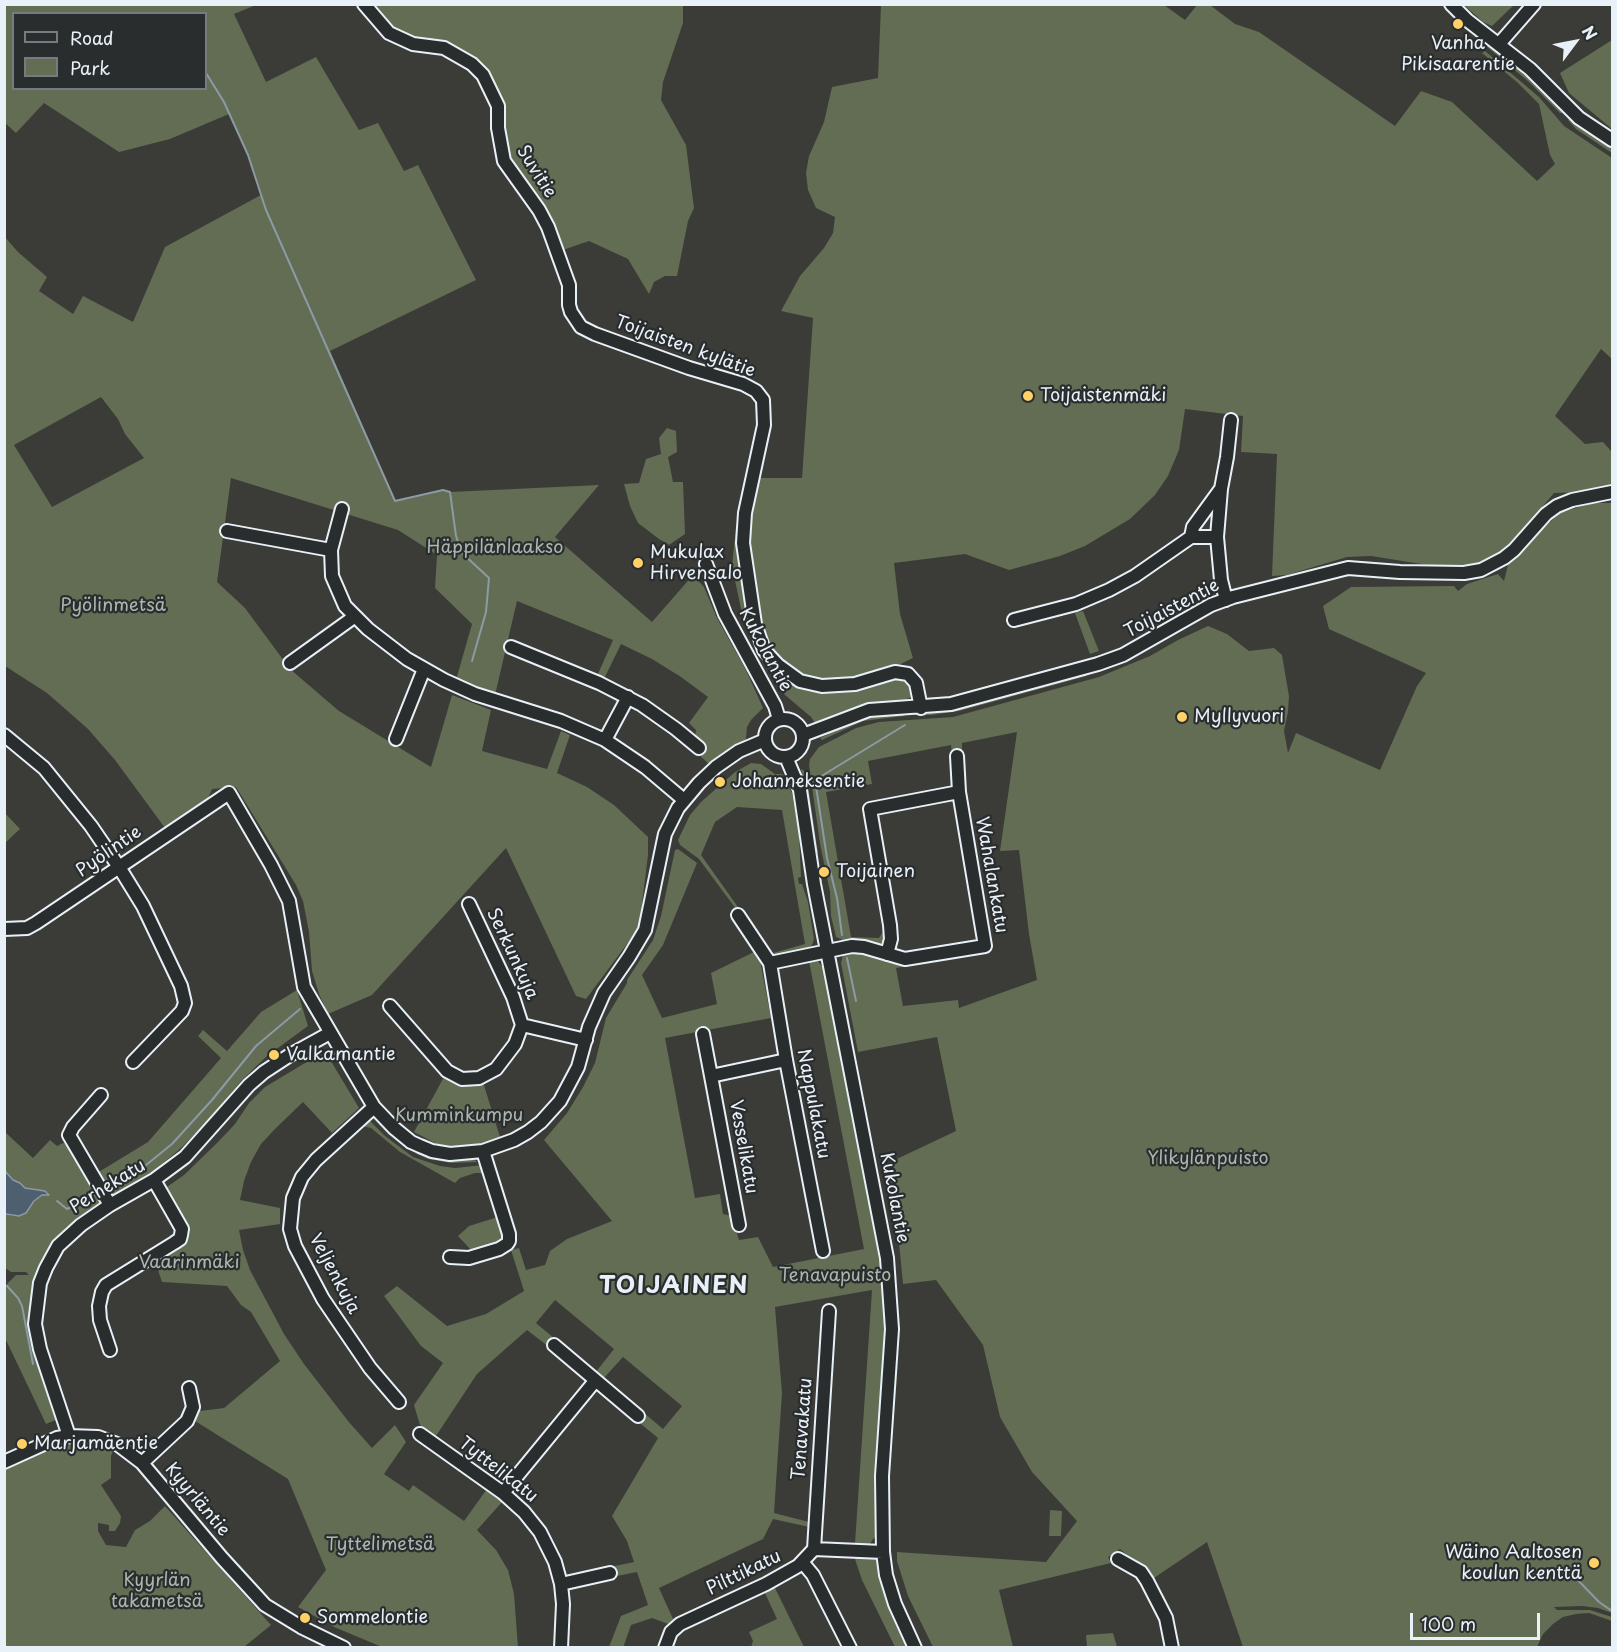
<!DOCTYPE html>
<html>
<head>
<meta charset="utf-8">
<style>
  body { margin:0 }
  #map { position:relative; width:1617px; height:1652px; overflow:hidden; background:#3b3b37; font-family:"Playpen Sans",sans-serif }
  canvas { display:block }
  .frame { position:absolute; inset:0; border:6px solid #e8f1f8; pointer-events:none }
  .legend { position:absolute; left:12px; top:12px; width:195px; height:78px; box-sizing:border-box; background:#2a2d2e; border:2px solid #767b7f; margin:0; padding:8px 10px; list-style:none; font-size:18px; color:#e8f1f8 }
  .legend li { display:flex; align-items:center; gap:12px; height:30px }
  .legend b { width:30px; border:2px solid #767b7f }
  .north { position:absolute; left:1545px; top:12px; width:60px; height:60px; -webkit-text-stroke:4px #2a2d2e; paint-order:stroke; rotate:58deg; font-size:16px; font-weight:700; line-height:24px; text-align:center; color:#e8f1f8 }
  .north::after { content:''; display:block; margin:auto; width:21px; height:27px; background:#e8f1f8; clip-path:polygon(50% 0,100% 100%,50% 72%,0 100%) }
  .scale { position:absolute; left:1410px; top:1613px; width:130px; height:27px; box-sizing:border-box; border:3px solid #e8f1f8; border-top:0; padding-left:8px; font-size:18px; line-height:21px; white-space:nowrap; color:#e8f1f8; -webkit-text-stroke:4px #2a2d2e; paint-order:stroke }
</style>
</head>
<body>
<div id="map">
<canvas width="1617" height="1652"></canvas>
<div class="frame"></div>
<ul class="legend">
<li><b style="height:8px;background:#2a2d2e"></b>Road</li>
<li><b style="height:16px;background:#626d53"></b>Park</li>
</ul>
<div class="north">N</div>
<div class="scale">100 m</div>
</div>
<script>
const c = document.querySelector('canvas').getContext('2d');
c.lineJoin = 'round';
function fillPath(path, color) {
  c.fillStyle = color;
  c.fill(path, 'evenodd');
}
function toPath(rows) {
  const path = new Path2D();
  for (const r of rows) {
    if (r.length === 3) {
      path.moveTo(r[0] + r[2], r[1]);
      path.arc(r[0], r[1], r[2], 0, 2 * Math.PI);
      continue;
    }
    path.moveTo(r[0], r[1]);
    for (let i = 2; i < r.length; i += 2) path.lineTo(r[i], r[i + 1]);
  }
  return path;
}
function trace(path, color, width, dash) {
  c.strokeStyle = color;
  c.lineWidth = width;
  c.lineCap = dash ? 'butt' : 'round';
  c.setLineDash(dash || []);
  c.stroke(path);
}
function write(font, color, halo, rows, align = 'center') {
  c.font = font + ' "Playpen Sans",sans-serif';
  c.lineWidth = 4.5;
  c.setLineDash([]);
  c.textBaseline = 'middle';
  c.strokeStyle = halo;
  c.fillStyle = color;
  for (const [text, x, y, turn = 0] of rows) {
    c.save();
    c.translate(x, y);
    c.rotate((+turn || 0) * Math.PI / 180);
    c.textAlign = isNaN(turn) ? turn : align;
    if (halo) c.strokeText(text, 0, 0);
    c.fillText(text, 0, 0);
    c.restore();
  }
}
fillPath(toPath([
  [5,5,256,5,234,14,266,82,316,57,359,130,378,123,404,171,418,165,476,280,330,351,395,500,443,490,450,492,599,485,555,537,652,622,693,575,704,587,717,618,746,670,763,708,751,720,747,727,746,739,711,766,698,754,706,747,695,737,696,730,689,723,708,697,681,677,652,659,621,644,604,679,597,676,613,640,517,601,495,695,456,680,472,624,435,588,437,555,398,530,231,478,217,582,245,608,290,669,339,711,431,767,452,695,491,710,482,751,547,769,561,731,570,735,557,773,587,787,614,805,648,837,648,855,639,928,586,999,576,996,506,848,372,995,328,1014,319,994,312,971,309,932,303,901,296,885,236,787,212,789,207,801,165,828,115,760,88,729,47,693,5,666,4,236,18,252,47,277,39,291,73,314,83,296,133,322,165,247,261,195,248,155,229,114,170,139,119,152,44,103,16,133,5,123],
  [14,14,206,14,206,88,14,88],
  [101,397,118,419,125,434,144,458,52,507,14,445],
  [364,5,683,5,683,23,663,82,661,100,686,145,694,208,688,221,677,276,665,276,654,282,649,294,628,259,589,241,557,252,504,161,489,85,461,58,399,39],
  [881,5,1164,5,1185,20,1197,5,1210,5,1235,24,1259,32,1395,126,1421,91,1452,102,1537,181,1555,164,1550,155,1539,104,1518,83,1482,53,1485,51,1539,97,1564,126,1612,158,1612,359,1601,349,1555,416,1585,444,1603,442,1612,452,1612,484,1586,492,1554,493,1516,538,1496,557,1475,565,1453,569,1371,556,1347,557,1287,575,1272,576,1277,454,1241,452,1243,416,1185,409,1179,450,1168,476,1155,495,1130,519,1085,546,1060,556,1009,570,965,554,894,563,900,614,913,658,882,673,856,680,825,681,792,673,772,653,741,609,732,566,736,528,746,478,802,478,813,318,781,311,800,276,824,248,833,233,835,217,816,208,808,190,806,173,809,156,824,122,832,87,878,78],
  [1464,5,1514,5,1492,26,1483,22],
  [1612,40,1612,129,1569,93,1560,73],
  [1487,45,1533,80,1561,108,1562,113,1560,113,1529,82,1486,46],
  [1571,118,1612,146,1612,153,1576,129,1568,120],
  [667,428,676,431,677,452,668,457,673,482,683,482,685,534,669,545,659,539,638,523,630,506,624,484,639,483,646,459,661,454,659,438],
  [1592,503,1612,503,1612,1613,1598,1608,1582,1606,1554,1607,1557,1610,1590,1610,1612,1617,1612,1621,1589,1613,1576,1614,1563,1617,1553,1624,1543,1634,1537,1647,1243,1647,1207,1542,1154,1578,1120,1549,1108,1557,1111,1563,999,1590,1013,1647,933,1647,908,1596,897,1561,897,1552,1046,1562,1077,1521,1032,1472,1000,1417,983,1345,936,1280,903,1284,899,1243,884,1165,956,1131,937,1037,858,1052,841,963,843,954,846,951,864,952,873,956,875,955,908,962,908,966,896,968,903,1006,958,1000,959,1008,1037,980,1029,934,1019,850,1000,851,1017,732,962,743,962,754,952,755,951,745,868,761,872,784,826,792,851,937,879,938,884,930,884,940,880,944,860,940,843,940,836,937,831,916,830,892,820,844,809,765,810,759,819,747,856,728,879,722,953,717,1099,677,1150,656,1178,640,1208,626,1227,634,1249,651,1274,648,1282,655,1289,696,1288,712,1284,731,1288,753,1296,733,1380,770,1417,686,1426,673,1329,629,1323,606,1351,587,1454,586,1458,591,1467,584,1498,574,1504,581,1508,565,1530,540,1560,513],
  [1083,611,1099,651,1090,654,1075,613],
  [766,654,798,683,892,676,907,679,915,692,911,693,911,697,905,700,904,703,871,704,858,707,815,723,811,717,785,695,761,656],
  [1085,673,1087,676,959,711,931,715,909,715,909,712],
  [904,712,904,716,863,721,822,740,820,738,864,717],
  [751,763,761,764,775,774,782,774,792,793,799,833,801,877,798,878,799,884,802,884,808,902,814,939,812,945,807,949,775,955,769,951,773,953,805,944,782,810,737,807,715,822,701,855,755,931,736,909,699,859,680,845,678,840,690,815,701,802,735,772],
  [801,769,806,772,818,853,814,854],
  [4,812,20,829,5,843,4,843],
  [678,849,697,863,663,945,642,975,662,1018,717,1004,711,973,756,951,759,955,771,1018,665,1038,695,1198,720,1194,723,1214,732,1216,739,1240,758,1237,773,1267,864,1249,809,961,818,961,823,968,878,1232,882,1263,886,1308,886,1355,877,1537,874,1538,869,1545,855,1543,872,1290,775,1307,782,1393,774,1513,809,1522,809,1527,773,1519,763,1539,659,1588,674,1621,668,1624,652,1618,631,1625,623,1648,609,1647,621,1616,648,1605,637,1572,612,1577,610,1567,634,1562,627,1541,612,1516,658,1438,636,1420,643,1412,663,1429,682,1406,623,1357,603,1379,595,1373,614,1349,555,1300,536,1323,555,1339,549,1347,527,1330,477,1374,436,1436,420,1425,414,1405,443,1363,421,1346,384,1296,397,1286,447,1326,486,1314,524,1291,511,1250,519,1248,526,1270,545,1265,550,1251,567,1239,612,1221,544,1140,567,1113,583,1087,595,1063,606,1018,627,983,627,980,653,940,661,916,675,850],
  [297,990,308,1026,267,1056,242,1080,205,1124,181,1148,156,1169,77,1219,56,1240,47,1253,32,1289,29,1315,30,1328,58,1419,46,1424,5,1338,5,1286,16,1275,29,1275,26,1272,11,1272,5,1268,4,1212,12,1216,26,1213,36,1199,42,1195,49,1195,47,1192,25,1188,13,1180,5,1171,5,1132,33,1158,50,1140,57,1146,63,1143,70,1145,97,1173,148,1142,221,1058,198,1036,203,1030,227,1051,261,1012],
  [325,1051,359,1108,332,1133,303,1102,275,1129,261,1144,251,1162,244,1181,240,1200,280,1208,280,1224,239,1230,243,1250,250,1270,284,1334,304,1364,348,1421,372,1448,395,1425,406,1442,384,1474,409,1491,413,1485,464,1521,487,1489,503,1501,477,1530,496,1550,508,1570,514,1594,518,1647,382,1647,334,1627,298,1607,326,1570,288,1479,195,1421,200,1411,224,1408,280,1361,251,1312,241,1305,227,1286,162,1282,155,1261,181,1244,164,1189,184,1175,218,1142,235,1124,249,1103,265,1087],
  [445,1075,483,1082,500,1137,483,1143,450,1147,437,1144,414,1132],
  [376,1116,453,1160,474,1159,477,1162,451,1163,428,1159,417,1154,388,1134,373,1118],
  [366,1117,385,1136,413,1157,440,1166,455,1168,483,1165,486,1177,481,1173,475,1173,460,1178,455,1183,400,1152,371,1128,362,1126],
  [498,1217,504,1236,501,1242,472,1251,458,1236,469,1226],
  [65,1442,97,1442,114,1448,111,1456,111,1478,101,1485,121,1516,120,1523,115,1531,109,1531,109,1525,98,1523,98,1531,106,1545,126,1547,135,1530,150,1521,165,1506,271,1625,244,1647,5,1648,5,1470],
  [1050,1510,1062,1511,1061,1536,1049,1536],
  [854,1556,875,1557,877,1560,890,1606,910,1647,895,1647,862,1580],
  [774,1586,804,1647,751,1647,753,1641,749,1632,777,1619,764,1591],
  [1113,1633,1117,1647,1087,1647,1086,1635]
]), '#626d53');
const water = toPath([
  [5,1171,13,1180,20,1183,25,1188,45,1191,49,1195,42,1195,34,1201,26,1213,19,1216,6,1214,4,1212,5,1171]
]);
fillPath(water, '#4e6070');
trace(water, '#8c9aa6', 1.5);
trace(toPath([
  [206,73,224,102,248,155,266,210,395,501,443,490,450,492,456,536,462,553,489,578,486,612,472,661],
  [842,935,837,898,827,858,815,780,905,725],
  [847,958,856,1001],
  [109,1188,135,1174,172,1144,212,1100,256,1046,300,1009],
  [57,1201,67,1209,95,1195],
  [7,1286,18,1298,22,1306,33,1364],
  [1572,1574,1599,1602,1612,1611]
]), '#8c9aa6', 2);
const minor = toPath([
  [364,4,389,33,413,44,444,48,472,64,483,75,498,106,498,128,504,161,539,210,548,227,569,285,569,305,571,312,581,327,595,334,689,368,743,384,756,391,763,400,764,425,745,513,743,543,755,624,764,650,778,665,800,681,822,686,855,684,895,672,908,674,916,683,921,708],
  [1451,4,1467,20,1530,69,1579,118,1612,140],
  [1499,44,1534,4],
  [342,509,331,550,332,576,345,606,368,629,407,659,444,680,475,694,561,721,605,740,645,767,684,800],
  [227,531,331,550],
  [1191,537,1193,527,1220,490],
  [706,564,725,614,775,706,779,719],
  [1226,600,1221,580,1217,537,1221,489,1227,457,1231,420],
  [1014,620,1076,604,1109,590,1135,576,1191,537,1217,537],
  [511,647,599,683,642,705,676,729,699,748],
  [290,663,354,617],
  [784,738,19],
  [4,735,44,768,91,826,119,867,143,906,181,986,185,1003,182,1011,133,1062],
  [803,735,869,710,951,704,1098,664,1123,655,1211,605,1233,597,1348,568,1400,572,1464,573,1481,570,1504,558,1514,550,1546,514,1557,506,1572,500,1612,492],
  [396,739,424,669],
  [605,740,628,697],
  [786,757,800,790,814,884,887,1258,892,1329,882,1476,883,1552,886,1575,895,1604,915,1648],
  [469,904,513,997,522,1025,586,1040],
  [738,915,770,963],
  [4,929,27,928,36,923,229,793,271,865,289,901,304,987,374,1107,394,1128,411,1142,420,1146,432,1151,450,1154,483,1151,514,1140,528,1132,541,1122,560,1101,578,1067,589,1027,604,993,629,957,645,930,665,834,678,808,699,783,716,767,739,751,765,740],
  [887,954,891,939,890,925,870,809,959,792],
  [390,1006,447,1071,462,1079,479,1078,496,1069,515,1044,522,1025],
  [703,1034,711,1076],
  [101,1095,73,1127,69,1135,110,1205],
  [374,1107,316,1160,302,1177,293,1198,290,1229,295,1246,323,1299,370,1368,399,1402],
  [739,1225,711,1076,786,1060],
  [823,1251,786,1060,770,963,852,946,864,947,905,959,985,946,959,792,957,756],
  [450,1257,469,1258,499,1249,507,1244,509,1241,509,1234,483,1151],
  [554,1345,638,1416],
  [110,1350,100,1320,99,1306,102,1292,106,1285,174,1243,180,1239,181,1235,182,1229,154,1180],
  [420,1434,503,1493,524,1512,540,1532,555,1562,561,1584,563,1604,561,1648],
  [69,1436,40,1349,35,1324,40,1283,46,1268,58,1246,81,1225,110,1205,154,1180,185,1157,249,1085,264,1072,290,1055,330,1033],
  [4,1462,57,1438,69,1436,98,1437,117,1444,142,1463,222,1558,265,1605,301,1627,344,1648],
  [142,1463,187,1421,193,1407,189,1388],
  [503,1493,595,1381],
  [814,1549,829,1311],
  [1118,1559,1141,1572,1147,1581,1166,1618,1172,1648],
  [803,1563,813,1575,850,1648],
  [561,1584,610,1573],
  [665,1648,671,1632,680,1624,766,1584,798,1566,814,1549,883,1552]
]);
trace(minor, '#e8f1f8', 16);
trace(minor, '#2a2d2e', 12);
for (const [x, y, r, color] of [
  [1458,24,6,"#ffd166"],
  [1028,396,6,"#ffd166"],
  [638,563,6,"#ffd166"],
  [1182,717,6,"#ffd166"],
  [720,782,6,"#ffd166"],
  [824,872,6,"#ffd166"],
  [274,1055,6,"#ffd166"],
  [22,1444,6,"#ffd166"],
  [1594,1563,6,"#ffd166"],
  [305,1618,6,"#ffd166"]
]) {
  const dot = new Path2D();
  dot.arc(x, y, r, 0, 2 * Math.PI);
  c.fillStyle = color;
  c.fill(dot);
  trace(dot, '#2a2d2e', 2);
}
write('18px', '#e8f1f8', '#2a2d2e', [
  ["Vanha",1458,44,"center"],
  ["Pikisaarentie",1458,65,"center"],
  ["Toijaistenmäki",1040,396],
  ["Mukulax",650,553],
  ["Hirvensalo",650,574],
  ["Myllyvuori",1194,717],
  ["Johanneksentie",732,782],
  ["Toijainen",836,872],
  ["Valkamantie",286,1055],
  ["Marjamäentie",34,1444],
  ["Wäino Aaltosen",1582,1553,"right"],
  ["koulun kenttä",1582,1574,"right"],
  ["Sommelontie",317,1618]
], 'left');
write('18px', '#e8f1f8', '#2a2d2e', [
  ["Suvitie",536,172,58],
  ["Toijaisten kylätie",685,347,20],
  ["Toijaistentie",1172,609,-28],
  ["Kukolantie",765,650,62],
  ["Pyölintie",109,852,-35],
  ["Wahalankatu",991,875,80],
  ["Serkunkuja",512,954,65],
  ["Nappulakatu",813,1104,79],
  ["Vesselikatu",743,1147,80],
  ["Perhekatu",108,1187,-32],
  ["Kukolantie",894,1198,79],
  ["Veljenkuja",334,1274,62],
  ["Tenavakatu",803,1429,-86],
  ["Tyttelikatu",498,1470,38],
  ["Kyyrläntie",197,1500,50],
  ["Pilttikatu",744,1573,-26]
]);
write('18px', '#acb6ae', '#2a2d2e', [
  ["Häppilänlaakso",495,548],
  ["Pyölinmetsä",113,606],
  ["Kumminkumpu",459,1116],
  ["Ylikylänpuisto",1208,1159],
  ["Vaarinmäki",189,1263],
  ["Tenavapuisto",835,1276],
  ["Tyttelimetsä",380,1545],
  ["Kyyrlän",157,1581],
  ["takametsä",157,1602]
]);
c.letterSpacing = '1.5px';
write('bold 24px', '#e8f1f8', '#2a2d2e', [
  ["TOIJAINEN",674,1286]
]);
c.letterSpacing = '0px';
</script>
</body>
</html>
